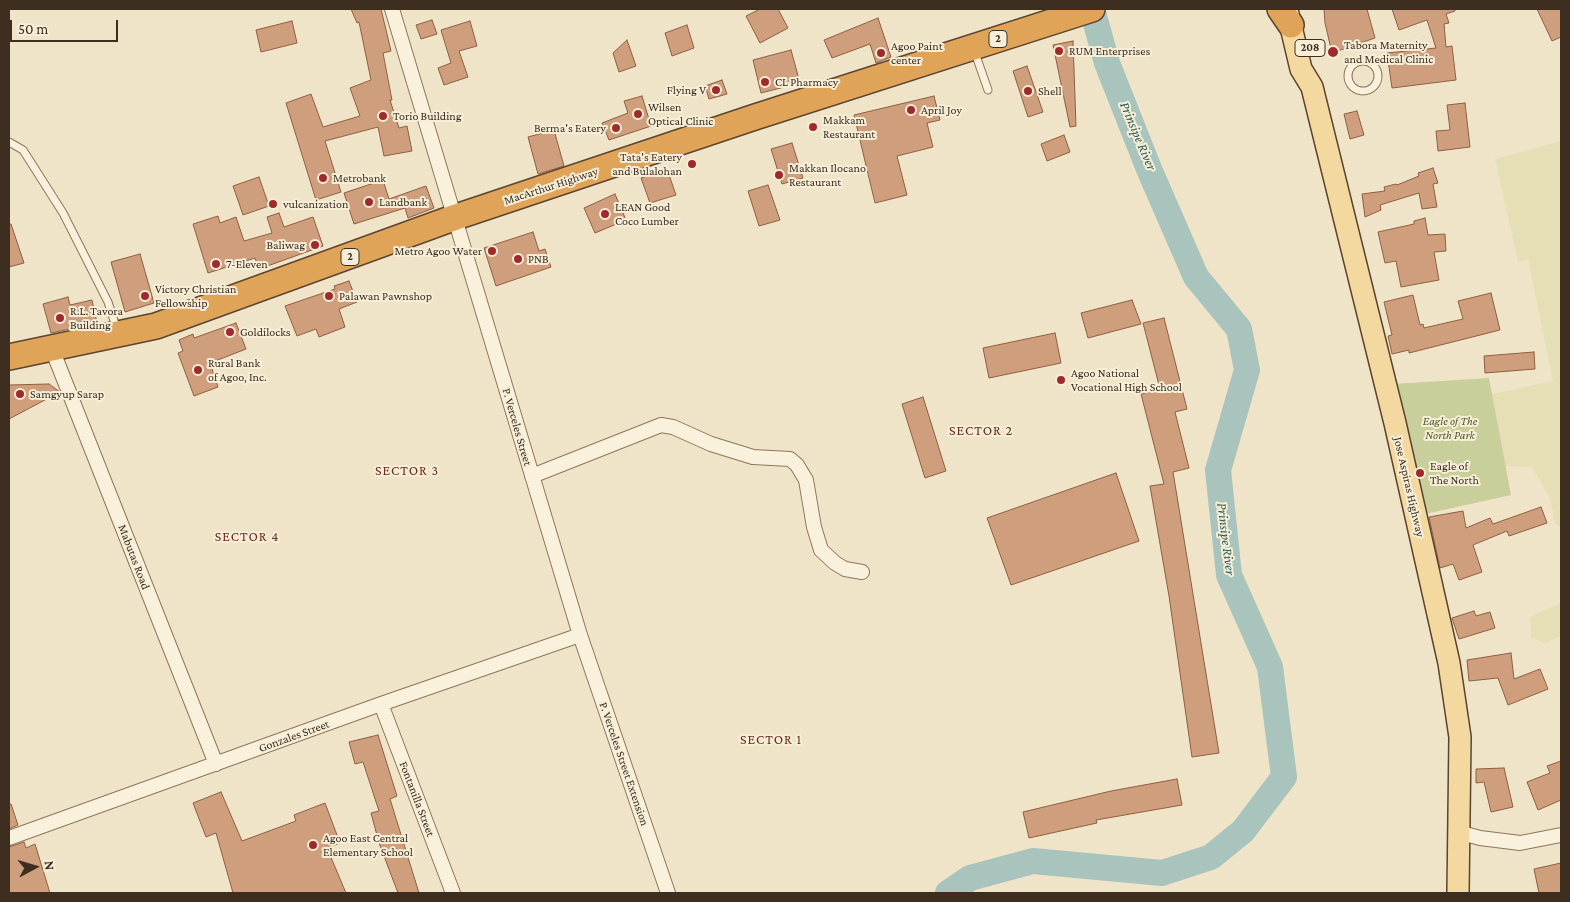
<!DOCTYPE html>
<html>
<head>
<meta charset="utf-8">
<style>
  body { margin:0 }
  #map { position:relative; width:1570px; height:902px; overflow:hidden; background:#f0e4c8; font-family:"Crimson Pro",serif }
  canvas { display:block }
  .frame { position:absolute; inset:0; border:10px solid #3d2e20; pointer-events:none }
  .north { position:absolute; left:10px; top:842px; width:50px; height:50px; -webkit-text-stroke:4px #f7eed8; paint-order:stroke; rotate:84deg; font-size:14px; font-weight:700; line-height:20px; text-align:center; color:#3d2e20 }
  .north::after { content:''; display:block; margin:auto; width:18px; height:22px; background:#3d2e20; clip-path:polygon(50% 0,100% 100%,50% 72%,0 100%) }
  .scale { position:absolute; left:10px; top:20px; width:108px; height:22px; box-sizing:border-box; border:2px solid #3d2e20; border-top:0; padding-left:6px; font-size:15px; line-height:18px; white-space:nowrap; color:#3d2e20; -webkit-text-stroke:4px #f7eed8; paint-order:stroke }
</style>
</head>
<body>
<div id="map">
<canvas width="1570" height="902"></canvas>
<div class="frame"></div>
<div class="north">N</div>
<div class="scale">50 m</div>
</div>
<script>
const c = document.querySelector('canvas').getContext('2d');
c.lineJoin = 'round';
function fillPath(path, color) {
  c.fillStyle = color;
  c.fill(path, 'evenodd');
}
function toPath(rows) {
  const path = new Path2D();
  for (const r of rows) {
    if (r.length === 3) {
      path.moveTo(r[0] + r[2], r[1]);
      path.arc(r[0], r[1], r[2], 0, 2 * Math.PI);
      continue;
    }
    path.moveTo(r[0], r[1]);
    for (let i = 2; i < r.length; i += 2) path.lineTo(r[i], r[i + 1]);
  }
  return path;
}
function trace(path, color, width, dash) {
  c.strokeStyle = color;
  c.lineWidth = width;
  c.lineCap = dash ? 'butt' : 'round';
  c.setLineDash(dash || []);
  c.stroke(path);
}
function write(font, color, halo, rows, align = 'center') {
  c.font = font + ' "Crimson Pro",serif';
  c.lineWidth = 4;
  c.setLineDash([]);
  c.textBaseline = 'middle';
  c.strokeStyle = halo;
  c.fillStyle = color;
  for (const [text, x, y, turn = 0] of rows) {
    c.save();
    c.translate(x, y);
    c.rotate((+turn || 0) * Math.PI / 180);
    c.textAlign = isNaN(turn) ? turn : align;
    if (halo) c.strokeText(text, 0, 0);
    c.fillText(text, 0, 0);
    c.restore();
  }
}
fillPath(toPath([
  [1561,141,1561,528,1555,523,1550,498,1532,467,1505,466,1492,394,1553,381,1528,259,1518,262,1495,159],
  [1561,603,1561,636,1545,643,1531,638,1530,617]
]), '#e6deb5');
fillPath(toPath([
  [1489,378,1511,495,1421,515,1393,384]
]), '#c9cf9b');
trace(toPath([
  [948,893,970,878,1033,861,1162,873,1211,857,1243,831,1284,777,1270,667,1229,575,1218,470,1247,370,1239,329,1196,277,1149,169,1107,63,1092,9]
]), '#a9c4bc', 26);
const building = toPath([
  [351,9,381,9,391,51,383,53,392,100,390,100,399,128,407,126,412,151,384,156,378,127,325,141,341,192,316,200,286,103,311,94,323,127,360,116,350,88,371,80,359,22,357,23,351,9],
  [760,9,778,9,788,28,760,43,746,16,760,9],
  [1324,9,1367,9,1375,38,1332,53,1325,23,1324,9],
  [1392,9,1455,9,1455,11,1446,14,1449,23,1444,24,1446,47,1452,46,1456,80,1392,88,1387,53,1436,48,1427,20,1399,30,1392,9],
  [1537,9,1561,9,1561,37,1552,41,1537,9],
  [878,18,891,57,876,63,870,44,832,58,824,40,878,18],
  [432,20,437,34,421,39,416,25,432,20],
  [292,21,297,43,261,52,256,30,292,21],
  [470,21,477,46,459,51,468,77,444,85,438,68,451,63,441,30,470,21],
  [687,25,694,48,672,56,665,33,687,25],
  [627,40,636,66,619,72,613,53,627,40],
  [1073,41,1076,126,1070,127,1053,45,1073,41],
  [791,50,800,83,761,93,753,60,791,50],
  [1027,66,1043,112,1028,117,1013,71,1027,66],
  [722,80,727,94,709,99,705,86,722,80],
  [642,96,651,126,609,140,602,123,628,113,624,101,642,96],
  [934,96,940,120,927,123,933,147,897,156,907,195,875,203,854,115,934,96],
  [1465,103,1470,147,1438,151,1436,131,1450,130,1447,105,1465,103],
  [1357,111,1364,135,1350,139,1344,114,1357,111],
  [554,130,564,166,538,174,528,137,554,130],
  [1064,135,1070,152,1047,161,1041,144,1064,135],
  [792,143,803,178,782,184,771,149,792,143],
  [1433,168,1438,183,1433,184,1437,207,1422,209,1419,193,1380,205,1381,210,1365,217,1362,194,1385,191,1384,187,1396,184,1397,185,1419,176,1418,173,1433,168],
  [667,169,676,195,650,203,641,178,667,169],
  [259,177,269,206,243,215,233,186,259,177],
  [383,180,389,199,426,186,434,208,408,218,405,208,354,224,344,193,383,180],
  [768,185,780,220,759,226,748,191,768,185],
  [615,194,626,220,595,233,584,208,615,194],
  [279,213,284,227,313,217,323,246,259,269,255,258,208,273,193,224,218,216,220,223,236,217,244,241,272,233,267,217,279,213],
  [1425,218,1428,235,1445,234,1446,251,1434,252,1439,280,1401,287,1396,261,1385,263,1378,232,1414,224,1414,221,1425,218],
  [9,224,11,224,24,263,9,267,9,224],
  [533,232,539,251,545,249,551,267,496,286,484,248,533,232],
  [140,254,154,303,125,312,111,262,140,254],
  [349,281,357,302,339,309,345,327,319,337,316,329,297,336,285,306,335,289,334,286,349,281],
  [1491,293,1500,330,1409,353,1409,350,1392,354,1388,336,1392,335,1384,302,1413,295,1420,325,1423,324,1424,328,1463,319,1458,301,1491,293],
  [68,297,70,305,92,300,97,323,51,333,43,304,68,297],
  [1132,300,1141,324,1088,338,1081,313,1132,300],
  [1164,318,1187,409,1175,412,1189,468,1173,472,1219,753,1192,757,1169,596,1150,486,1164,484,1141,394,1160,389,1143,323,1164,318],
  [236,323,246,349,210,363,218,387,194,396,178,353,183,351,179,340,193,334,194,338,236,323],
  [1055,333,1061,363,989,378,983,348,1055,333],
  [1534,352,1535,369,1485,373,1484,356,1534,352],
  [49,384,60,392,9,419,9,385,49,384],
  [923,397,946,471,925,478,902,404,923,397],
  [1116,473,1139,541,1011,585,987,518,1116,473],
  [1541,507,1547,523,1509,536,1507,531,1473,545,1482,572,1459,580,1453,564,1440,568,1429,517,1463,511,1466,528,1490,518,1493,524,1541,507],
  [1474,611,1476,616,1490,612,1495,628,1459,639,1452,618,1474,611],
  [1511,653,1514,679,1540,669,1548,689,1508,705,1498,678,1469,681,1467,660,1511,653],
  [378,735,397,796,390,799,419,893,398,893,379,843,371,813,379,811,363,762,355,764,349,742,378,735],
  [1561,761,1561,800,1538,810,1527,782,1550,773,1547,766,1561,761],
  [1504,768,1513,807,1491,812,1484,782,1476,783,1476,769,1504,768],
  [1177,779,1182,805,1096,820,1097,823,1029,838,1023,812,1111,791,1177,779],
  [221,792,242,841,296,821,294,815,325,803,340,843,327,848,346,893,233,893,216,833,206,837,193,803,221,792],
  [9,804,11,804,18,825,9,829,9,804],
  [24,842,26,848,35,844,50,893,9,893,9,847,24,842],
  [1561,863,1561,893,1539,893,1534,869,1561,863]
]);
fillPath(building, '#cf9f7d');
trace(building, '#8d5f41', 1);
const lane = toPath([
  [974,50,988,90],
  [1363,76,15],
  [9,142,23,150,63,213,108,302,117,330]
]);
const street = toPath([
  [392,9,580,635,668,893],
  [52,349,216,764],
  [532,476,661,425,673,427,711,444,753,457,790,459,797,465,806,480,814,527,821,550,835,563,845,569,862,572],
  [381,704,453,893],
  [1458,832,1480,838,1520,843,1561,835],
  [9,838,381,704,580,635]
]);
const primary = toPath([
  [1287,10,1301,69,1312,87,1395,423,1449,663,1460,737,1458,893]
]);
const highway = toPath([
  [1280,9,1291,25],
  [9,357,156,326,456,217,755,117,1092,9]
]);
trace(lane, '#8d765c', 9);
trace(street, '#8d765c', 16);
trace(primary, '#5b4430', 24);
trace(highway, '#5b4430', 28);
trace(lane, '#faf1dc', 7);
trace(street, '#faf1dc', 14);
trace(primary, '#f3d9a0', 21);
trace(highway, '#e0a458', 25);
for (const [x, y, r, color] of [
  [1059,51,5,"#9e2a2b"],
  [1333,52,6,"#9e2a2b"],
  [881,53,5,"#9e2a2b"],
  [765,82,5,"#9e2a2b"],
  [716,90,5,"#9e2a2b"],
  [1028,91,5,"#9e2a2b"],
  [911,110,5,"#9e2a2b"],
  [638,114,5,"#9e2a2b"],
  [383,116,5,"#9e2a2b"],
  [813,127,5,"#9e2a2b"],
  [616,128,5,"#9e2a2b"],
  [692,164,5,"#9e2a2b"],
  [779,175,5,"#9e2a2b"],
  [323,178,5,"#9e2a2b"],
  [369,202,5,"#9e2a2b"],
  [273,204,5,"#9e2a2b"],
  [605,214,5,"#9e2a2b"],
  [315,245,5,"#9e2a2b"],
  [492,251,5,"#9e2a2b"],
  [518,259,5,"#9e2a2b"],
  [216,264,5,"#9e2a2b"],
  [145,296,5,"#9e2a2b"],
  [329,296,5,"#9e2a2b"],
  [60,318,5,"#9e2a2b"],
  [230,332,5,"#9e2a2b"],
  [198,370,5,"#9e2a2b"],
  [1061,380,5,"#9e2a2b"],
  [20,394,5,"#9e2a2b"],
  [1420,473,5,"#9e2a2b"],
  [313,845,5,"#9e2a2b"]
]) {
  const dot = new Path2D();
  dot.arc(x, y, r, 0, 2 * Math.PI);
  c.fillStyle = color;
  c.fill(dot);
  trace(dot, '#f7eed8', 2);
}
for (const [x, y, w] of [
  [998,39,18],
  [1310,48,30],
  [350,257,18]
]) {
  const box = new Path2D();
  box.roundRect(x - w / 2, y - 8.5, w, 17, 4);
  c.fillStyle = '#f7eed8';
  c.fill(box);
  trace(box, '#3d2e20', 1);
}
write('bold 11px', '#3d2e20', null, [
  ["2",998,39],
  ["208",1310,48],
  ["2",350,257]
]);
write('12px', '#3d2e20', '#f7eed8', [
  ["Tabora Maternity",1344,45],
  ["and Medical Clinic",1344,59],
  ["Agoo Paint",891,46],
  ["center",891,60],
  ["RUM Enterprises",1069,51],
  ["CL Pharmacy",775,82],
  ["Flying V",706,90,"right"],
  ["Shell",1038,91],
  ["Wilsen",648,107],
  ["Optical Clinic",648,121],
  ["April Joy",921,110],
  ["Torio Building",393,116],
  ["Makkam",823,120],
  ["Restaurant",823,134],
  ["Berma's Eatery",606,128,"right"],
  ["Tata's Eatery",682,157,"right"],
  ["and Bulalohan",682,171,"right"],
  ["Makkan Ilocano",789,168],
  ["Restaurant",789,182],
  ["Metrobank",333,178],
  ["Landbank",379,202],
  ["vulcanization",283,204],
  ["LEAN Good",615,207],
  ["Coco Lumber",615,221],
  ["Baliwag",305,245,"right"],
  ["Metro Agoo Water",482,251,"right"],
  ["PNB",528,259],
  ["7-Eleven",226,264],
  ["Victory Christian",155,289],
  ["Fellowship",155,303],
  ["Palawan Pawnshop",339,296],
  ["R.L. Tavora",70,311],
  ["Building",70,325],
  ["Goldilocks",240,332],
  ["Rural Bank",208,363],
  ["of Agoo, Inc.",208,377],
  ["Agoo National",1071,373],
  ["Vocational High School",1071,387],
  ["Samgyup Sarap",30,394],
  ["Eagle of",1430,466],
  ["The North",1430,480],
  ["Agoo East Central",323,838],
  ["Elementary School",323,852]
], 'left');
write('12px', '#3d2e20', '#f7eed8', [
  ["MacArthur Highway",551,186,-18],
  ["P. Verceles Street",517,427,74],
  ["Jose Aspiras Highway",1409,487,77],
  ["Mabutas Road",134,557,69],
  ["Gonzales Street",294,736,-20],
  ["P. Verceles Street Extension",624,764,71],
  ["Fontanilla Street",417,799,69]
]);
write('italic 12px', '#4d5a26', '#f7eed8', [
  ["Eagle of The",1450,421],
  ["North Park",1450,435]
]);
write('italic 14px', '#2f5d5a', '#f7eed8', [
  ["Prinsipe River",1138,136,67],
  ["Prinsipe River",1226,539,83]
]);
c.letterSpacing = '1px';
write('14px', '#6b2e1e', '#f7eed8', [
  ["SECTOR 2",981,431],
  ["SECTOR 3",407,471],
  ["SECTOR 4",247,537],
  ["SECTOR 1",771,740]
]);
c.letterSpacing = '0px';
</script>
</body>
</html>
